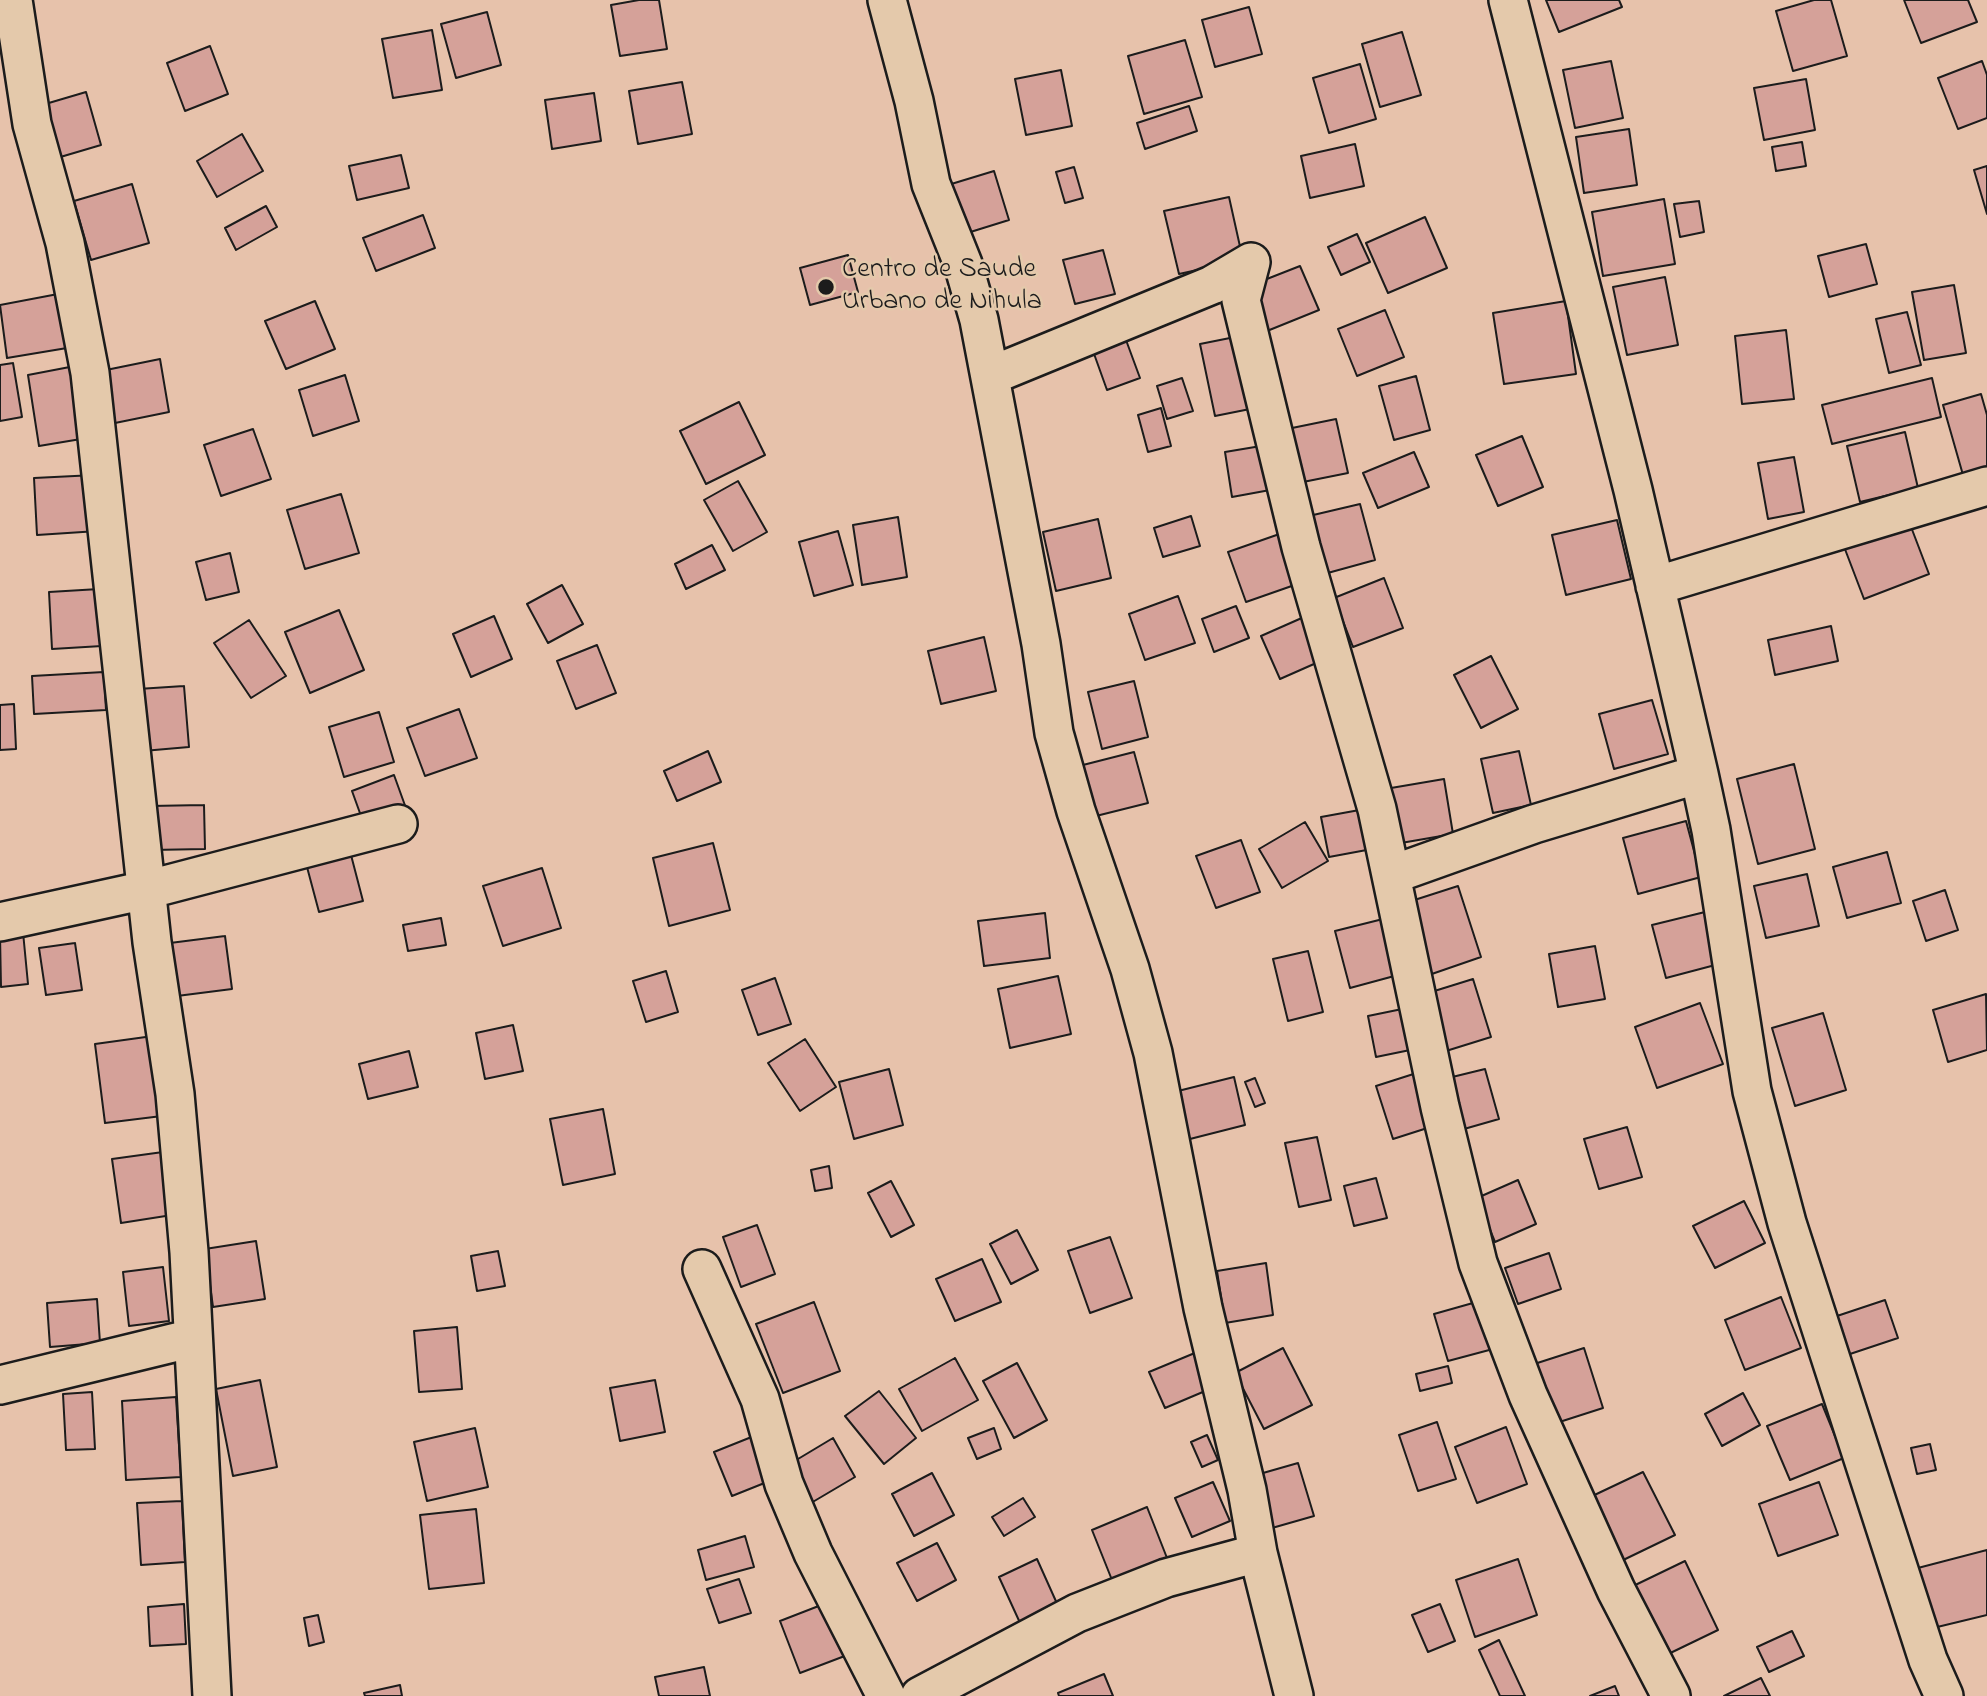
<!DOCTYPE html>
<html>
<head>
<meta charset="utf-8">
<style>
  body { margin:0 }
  canvas { display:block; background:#e7c2ab }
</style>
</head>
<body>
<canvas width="1987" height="1696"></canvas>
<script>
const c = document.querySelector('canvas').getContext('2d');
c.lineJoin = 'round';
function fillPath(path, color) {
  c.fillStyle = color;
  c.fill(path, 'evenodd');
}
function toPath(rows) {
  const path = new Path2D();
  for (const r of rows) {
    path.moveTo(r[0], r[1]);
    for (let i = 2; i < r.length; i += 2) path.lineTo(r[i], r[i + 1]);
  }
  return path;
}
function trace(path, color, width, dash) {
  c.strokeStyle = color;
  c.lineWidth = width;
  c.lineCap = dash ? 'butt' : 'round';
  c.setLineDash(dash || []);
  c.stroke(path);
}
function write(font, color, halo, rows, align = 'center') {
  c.font = font + ' "Indie Flower",sans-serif';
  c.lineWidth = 5;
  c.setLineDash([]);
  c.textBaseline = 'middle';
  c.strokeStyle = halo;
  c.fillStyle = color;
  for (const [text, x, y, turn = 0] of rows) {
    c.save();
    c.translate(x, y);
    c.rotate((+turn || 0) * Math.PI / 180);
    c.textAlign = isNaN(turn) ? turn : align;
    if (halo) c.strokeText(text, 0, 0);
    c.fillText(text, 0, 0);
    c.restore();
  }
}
const building = toPath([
  [639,0,659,0,667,49,620,56,611,5,639,0],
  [1546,0,1619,0,1622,7,1559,32,1546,0],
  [1814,0,1831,0,1847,56,1793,71,1776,11,1814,0],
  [1904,0,1968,0,1977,22,1921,43,1904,0],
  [1249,7,1262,54,1215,67,1202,20,1249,7],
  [487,12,501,65,456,78,441,24,487,12],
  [432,30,442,90,393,98,382,39,432,30],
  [1402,32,1421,95,1380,107,1362,44,1402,32],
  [1185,40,1202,97,1144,114,1128,56,1185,40],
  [210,46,228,94,185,111,167,63,210,46],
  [1611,61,1623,118,1575,128,1563,70,1611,61],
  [1982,61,1987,75,1987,118,1958,129,1938,78,1982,61],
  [1360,64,1376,119,1329,133,1313,78,1360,64],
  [1061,70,1072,126,1026,135,1015,79,1061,70],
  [1806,79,1815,130,1764,140,1754,88,1806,79],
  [682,82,692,134,638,144,629,91,682,82],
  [86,92,101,145,57,158,42,105,86,92],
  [594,93,601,141,552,149,545,100,594,93],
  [1189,106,1197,131,1145,149,1137,123,1189,106],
  [1629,129,1637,185,1584,193,1576,137,1629,129],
  [242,134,263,171,217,197,197,161,242,134],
  [1802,142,1806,166,1776,171,1772,147,1802,142],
  [1355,144,1364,186,1310,198,1301,156,1355,144],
  [401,155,409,188,357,200,349,166,401,155],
  [1987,166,1987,214,1974,170,1987,166],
  [1074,167,1083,198,1065,203,1056,172,1074,167],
  [994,171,1009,220,964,234,948,185,994,171],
  [132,184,149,243,91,260,74,201,132,184],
  [1229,197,1243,260,1179,274,1164,211,1229,197],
  [1664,199,1675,264,1603,276,1592,212,1664,199],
  [1699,201,1704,232,1680,237,1674,204,1699,201],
  [266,206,277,227,236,250,225,228,266,206],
  [423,215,435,248,376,271,363,238,423,215],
  [1425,217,1447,268,1388,293,1366,243,1425,217],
  [1357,234,1370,262,1341,275,1328,247,1357,234],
  [1866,244,1877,284,1829,297,1818,256,1866,244],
  [1103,250,1115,294,1075,304,1063,260,1103,250],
  [848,255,858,292,810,305,800,268,848,255],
  [1300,266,1319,310,1267,331,1249,286,1300,266],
  [1665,277,1678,345,1627,355,1613,287,1665,277],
  [1954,285,1966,353,1924,360,1912,292,1954,285],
  [58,294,67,348,7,358,0,305,58,294],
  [315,301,335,349,286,369,265,321,315,301],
  [1566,301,1576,374,1504,384,1493,313,1566,301],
  [1385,310,1404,357,1357,376,1338,329,1385,310],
  [1907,312,1921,365,1889,373,1876,319,1907,312],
  [1786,330,1794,399,1742,404,1735,336,1786,330],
  [1245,335,1260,407,1215,416,1200,344,1245,335],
  [1126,340,1140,378,1107,390,1093,351,1126,340],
  [160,359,169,412,115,423,106,370,160,359],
  [13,363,22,417,0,421,0,365,13,363],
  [75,366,87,438,39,446,28,375,75,366],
  [345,375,359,421,313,436,299,390,345,375],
  [1416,376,1430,430,1394,440,1379,386,1416,376],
  [1182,378,1193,411,1167,419,1157,386,1182,378],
  [1932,378,1941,417,1832,444,1822,405,1932,378],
  [1981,394,1987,415,1987,468,1963,475,1943,405,1981,394],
  [739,402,765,455,706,484,680,431,739,402],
  [1161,408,1171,446,1148,452,1138,415,1161,408],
  [1336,419,1348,473,1303,482,1292,428,1336,419],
  [253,429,271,479,221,496,204,445,253,429],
  [1905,432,1918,488,1860,502,1847,446,1905,432],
  [1522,436,1543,487,1498,506,1476,455,1522,436],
  [1273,444,1281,488,1232,497,1225,452,1273,444],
  [1414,452,1429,487,1378,508,1363,473,1414,452],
  [1794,457,1804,512,1768,519,1758,463,1794,457],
  [95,475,98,531,37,535,34,478,95,475],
  [738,481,767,532,733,551,704,500,738,481],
  [341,494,359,553,305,569,287,510,341,494],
  [1360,504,1375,560,1324,574,1309,516,1360,504],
  [1191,516,1200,546,1163,557,1154,528,1191,516],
  [898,517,907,577,862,585,853,525,898,517],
  [1098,519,1111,578,1056,591,1043,532,1098,519],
  [1908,519,1929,574,1864,599,1843,544,1908,519],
  [1617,520,1631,579,1566,595,1552,535,1617,520],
  [838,531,853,585,814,596,799,542,838,531],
  [1288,531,1306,581,1246,602,1228,552,1288,531],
  [712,545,725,570,686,589,675,564,712,545],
  [230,553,239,592,206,600,196,562,230,553],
  [1384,578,1403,628,1353,647,1334,598,1384,578],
  [562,585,583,624,548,643,527,604,562,585],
  [99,589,102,646,52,649,49,592,99,589],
  [1178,596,1195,643,1145,660,1129,614,1178,596],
  [1236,606,1249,638,1214,652,1202,619,1236,606],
  [339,610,364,670,310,693,285,632,339,610],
  [494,616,512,659,471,677,453,634,494,616],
  [1304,617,1323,660,1280,679,1261,636,1304,617],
  [249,620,286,676,251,698,214,643,249,620],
  [1831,626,1838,661,1775,675,1768,640,1831,626],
  [984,637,996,691,941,704,928,651,984,637],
  [597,645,616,693,576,709,557,661,597,645],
  [1491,656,1518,709,1481,728,1454,675,1491,656],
  [104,672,106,710,34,714,32,676,104,672],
  [1134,681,1148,737,1102,749,1088,692,1134,681],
  [184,686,189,747,143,751,138,689,184,686],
  [1652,700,1668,754,1614,769,1599,714,1652,700],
  [14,704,16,749,0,750,0,705,14,704],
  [459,709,477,758,425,776,407,728,459,709],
  [379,712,394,762,344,777,329,727,379,712],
  [708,751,721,782,677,801,664,771,708,751],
  [1519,751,1531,805,1493,813,1481,759,1519,751],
  [1134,752,1148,803,1092,817,1079,766,1134,752],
  [1794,764,1815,849,1758,864,1737,779,1794,764],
  [394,775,407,811,365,827,352,791,394,775],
  [1444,779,1453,834,1401,843,1391,788,1444,779],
  [204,805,205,849,151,850,150,806,204,805],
  [1365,809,1372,849,1329,857,1321,817,1365,809],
  [1686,821,1701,877,1638,894,1623,838,1686,821],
  [1305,822,1328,861,1282,888,1259,849,1305,822],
  [1241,840,1260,892,1216,908,1196,856,1241,840],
  [713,843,730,910,669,926,653,858,713,843],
  [1887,852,1901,903,1847,918,1833,867,1887,852],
  [351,855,363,901,319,912,307,867,351,855],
  [542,868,561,928,503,946,483,886,542,868],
  [1807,874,1819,926,1766,938,1754,886,1807,874],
  [1458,886,1481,957,1426,976,1402,904,1458,886],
  [1945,890,1958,930,1926,941,1913,901,1945,890],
  [1705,912,1719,964,1666,978,1652,925,1705,912],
  [1045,913,1050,958,984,966,978,921,1045,913],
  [441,918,446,945,408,951,403,925,441,918],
  [1383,919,1398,975,1350,988,1335,931,1383,919],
  [23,932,28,984,1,987,0,935,23,932],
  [225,936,232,989,177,996,170,943,225,936],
  [75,943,82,990,46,995,39,948,75,943],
  [1595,946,1605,999,1558,1007,1549,954,1595,946],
  [1308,951,1323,1012,1288,1021,1273,959,1308,951],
  [666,971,678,1012,646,1022,633,981,666,971],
  [1058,976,1071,1034,1010,1048,998,989,1058,976],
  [775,978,791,1024,758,1035,742,990,775,978],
  [1473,979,1491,1037,1446,1051,1428,993,1473,979],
  [1986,994,1987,1050,1948,1062,1933,1010,1986,994],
  [1700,1003,1723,1064,1657,1088,1635,1027,1700,1003],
  [1407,1008,1415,1049,1376,1057,1368,1016,1407,1008],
  [1823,1013,1846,1090,1795,1106,1772,1028,1823,1013],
  [513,1025,523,1071,485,1079,476,1033,513,1025],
  [153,1036,162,1116,105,1123,95,1044,153,1036],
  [805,1039,836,1087,800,1111,768,1063,805,1039],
  [409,1051,418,1087,368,1099,359,1064,409,1051],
  [889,1069,903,1125,854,1139,839,1082,889,1069],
  [1485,1069,1499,1119,1457,1131,1444,1079,1485,1069],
  [1426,1070,1443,1123,1393,1139,1376,1086,1426,1070],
  [1234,1077,1245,1125,1186,1140,1174,1092,1234,1077],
  [1255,1078,1265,1103,1255,1107,1245,1082,1255,1078],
  [603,1109,615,1174,563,1185,550,1119,603,1109],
  [1627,1127,1642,1177,1599,1189,1584,1139,1627,1127],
  [1317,1137,1331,1200,1299,1207,1285,1143,1317,1137],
  [163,1152,172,1215,121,1223,112,1159,163,1152],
  [829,1166,832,1188,815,1191,811,1170,829,1166],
  [1376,1178,1387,1218,1354,1226,1344,1186,1376,1178],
  [1518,1180,1536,1224,1495,1242,1477,1198,1518,1180],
  [891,1181,914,1225,891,1237,868,1193,891,1181],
  [1744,1201,1765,1243,1715,1268,1693,1226,1744,1201],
  [757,1225,775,1274,741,1287,723,1237,757,1225],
  [1017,1230,1038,1270,1011,1284,990,1244,1017,1230],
  [1110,1237,1132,1298,1090,1313,1068,1251,1110,1237],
  [256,1241,265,1299,213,1307,205,1249,256,1241],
  [498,1251,505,1286,477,1291,471,1256,498,1251],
  [1549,1253,1561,1289,1518,1304,1505,1268,1549,1253],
  [982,1259,1001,1302,955,1321,936,1279,982,1259],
  [1266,1263,1273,1315,1225,1323,1217,1271,1266,1263],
  [163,1267,169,1321,129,1326,123,1272,163,1267],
  [1781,1297,1801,1348,1745,1370,1725,1320,1781,1297],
  [97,1299,100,1343,50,1347,47,1303,97,1299],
  [1885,1300,1898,1338,1841,1357,1828,1319,1885,1300],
  [1480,1301,1493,1349,1448,1361,1434,1314,1480,1301],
  [814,1302,840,1371,783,1393,756,1324,814,1302],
  [457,1327,462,1389,419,1392,414,1331,457,1327],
  [1283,1348,1312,1405,1264,1429,1235,1373,1283,1348],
  [1584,1348,1603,1408,1547,1426,1528,1366,1584,1348],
  [1202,1350,1217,1386,1165,1408,1149,1372,1202,1350],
  [955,1358,978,1400,922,1431,899,1389,955,1358],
  [1017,1363,1047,1420,1014,1438,983,1381,1017,1363],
  [1448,1366,1452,1383,1420,1391,1416,1374,1448,1366],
  [260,1380,277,1467,233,1476,216,1389,260,1380],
  [655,1380,665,1432,620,1441,610,1388,655,1380],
  [879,1391,916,1438,884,1464,845,1416,879,1391],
  [92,1392,95,1449,66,1450,63,1394,92,1392],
  [1743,1393,1760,1425,1722,1446,1705,1414,1743,1393],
  [176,1397,181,1477,126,1480,122,1401,176,1397],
  [1822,1404,1844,1458,1790,1480,1767,1426,1822,1404],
  [1437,1422,1456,1479,1418,1491,1399,1435,1437,1422],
  [1506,1427,1527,1484,1477,1503,1455,1447,1506,1427],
  [475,1428,488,1487,427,1501,414,1442,475,1428],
  [994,1428,1001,1449,977,1459,968,1438,994,1428],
  [1207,1435,1218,1460,1202,1467,1191,1442,1207,1435],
  [754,1436,772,1480,732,1496,714,1452,754,1436],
  [833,1438,855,1477,811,1503,788,1465,833,1438],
  [1930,1444,1936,1470,1917,1474,1911,1448,1930,1444],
  [1298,1463,1314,1516,1272,1528,1256,1475,1298,1463],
  [1643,1472,1675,1535,1617,1563,1586,1499,1643,1472],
  [932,1473,954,1515,914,1536,892,1494,932,1473],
  [1213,1482,1230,1521,1192,1537,1175,1498,1213,1482],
  [1819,1482,1838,1535,1778,1556,1759,1504,1819,1482],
  [1023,1498,1035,1517,1004,1536,992,1517,1023,1498],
  [182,1501,185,1562,141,1565,137,1503,182,1501],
  [1147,1507,1167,1558,1112,1580,1092,1530,1147,1507],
  [476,1509,484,1583,429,1589,420,1515,476,1509],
  [745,1536,754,1567,706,1580,698,1550,745,1536],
  [937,1543,956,1580,917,1601,897,1563,937,1543],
  [1987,1550,1987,1615,1929,1629,1914,1569,1987,1550],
  [1037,1559,1059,1608,1021,1625,999,1577,1037,1559],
  [1518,1559,1537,1615,1475,1637,1456,1580,1518,1559],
  [1685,1561,1718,1630,1660,1658,1627,1589,1685,1561],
  [739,1579,751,1613,719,1623,707,1589,739,1579],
  [829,1602,850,1654,800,1673,780,1621,829,1602],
  [184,1604,186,1644,150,1646,148,1607,184,1604],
  [1440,1604,1455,1641,1428,1652,1412,1615,1440,1604],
  [318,1615,324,1642,309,1646,304,1618,318,1615],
  [1792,1631,1804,1656,1769,1672,1757,1647,1792,1631],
  [1499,1640,1525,1696,1500,1696,1479,1650,1499,1640],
  [704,1667,710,1696,659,1696,655,1677,704,1667],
  [1104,1674,1113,1696,1059,1696,1058,1693,1104,1674],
  [1761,1678,1770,1696,1724,1696,1761,1678],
  [400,1685,402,1696,365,1696,364,1693,400,1685],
  [1615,1686,1619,1696,1590,1696,1615,1686]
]);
fillPath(building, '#d5a199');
trace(building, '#1c1c1c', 2);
const minor = toPath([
  [13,0,32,124,65,243,90,373,152,942,175,1094,189,1252,212,1696],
  [887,0,914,101,931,184,963,264,979,320,1041,644,1054,733,1076,811,1130,969,1153,1053,1203,1308,1247,1490,1258,1553,1294,1696],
  [1508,0,1633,490,1699,774,1711,830,1752,1091,1787,1223,1928,1660,1944,1696],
  [990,376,1212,285,1251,262,1241,300,1301,547,1377,809,1440,1107,1478,1263,1528,1395,1616,1590,1671,1696],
  [1655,586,1987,486],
  [1391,875,1534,824,1699,774],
  [0,922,146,890,398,824],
  [702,1269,760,1399,784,1484,813,1553,886,1696],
  [0,1385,193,1338],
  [920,1696,1077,1613,1166,1578,1258,1553]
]);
trace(minor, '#1c1c1c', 42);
trace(minor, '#e4c9ab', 37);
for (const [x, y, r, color] of [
  [826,287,9,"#1c1c1c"]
]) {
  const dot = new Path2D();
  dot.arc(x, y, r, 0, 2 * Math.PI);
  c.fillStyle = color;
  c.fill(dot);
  trace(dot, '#e4c9ab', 2.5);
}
write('28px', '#1c1c1c', '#e4c9ab', [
  ["Centro de Saude",842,271],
  ["Urbano de Nihula",842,303]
], 'left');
</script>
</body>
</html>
